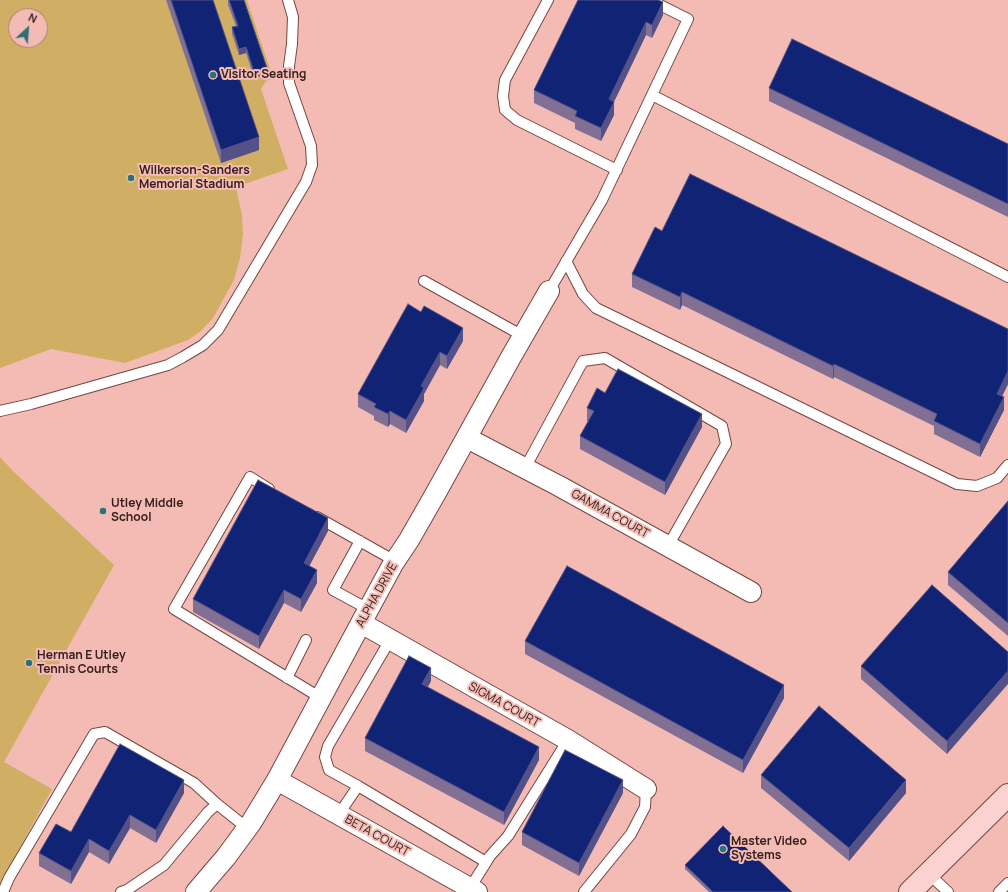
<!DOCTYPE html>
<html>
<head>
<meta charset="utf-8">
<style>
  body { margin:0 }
  #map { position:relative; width:1008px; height:892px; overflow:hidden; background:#f4bbb4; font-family:Manrope,sans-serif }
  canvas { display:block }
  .north { position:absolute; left:8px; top:8px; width:40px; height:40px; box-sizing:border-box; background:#f4bbb4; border:1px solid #a87d78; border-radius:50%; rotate:26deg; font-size:11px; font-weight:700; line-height:16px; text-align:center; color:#35201e }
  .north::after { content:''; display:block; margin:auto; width:14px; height:18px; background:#29727b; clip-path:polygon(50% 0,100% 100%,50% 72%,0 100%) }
</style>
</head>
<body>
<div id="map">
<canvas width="1008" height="892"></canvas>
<div class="north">N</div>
</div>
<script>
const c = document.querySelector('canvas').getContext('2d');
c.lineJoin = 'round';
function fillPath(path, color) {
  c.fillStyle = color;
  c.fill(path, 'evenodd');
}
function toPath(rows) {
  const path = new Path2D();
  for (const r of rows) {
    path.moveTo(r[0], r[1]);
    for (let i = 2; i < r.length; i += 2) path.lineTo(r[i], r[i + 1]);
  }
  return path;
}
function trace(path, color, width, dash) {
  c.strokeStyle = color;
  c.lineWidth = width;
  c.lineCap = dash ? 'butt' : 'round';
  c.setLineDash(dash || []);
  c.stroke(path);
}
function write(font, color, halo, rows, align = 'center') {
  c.font = font + ' Manrope,sans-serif';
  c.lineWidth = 4;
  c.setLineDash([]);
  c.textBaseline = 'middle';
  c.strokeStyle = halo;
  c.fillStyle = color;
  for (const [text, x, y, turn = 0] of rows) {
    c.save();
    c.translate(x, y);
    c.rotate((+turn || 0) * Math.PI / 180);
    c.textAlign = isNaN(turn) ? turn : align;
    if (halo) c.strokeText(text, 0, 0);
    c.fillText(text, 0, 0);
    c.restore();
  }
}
fillPath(toPath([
  [0,0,247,0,273,78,266,81,261,89,288,169,236,187,242,215,243,234,240,258,234,280,213,318,201,331,188,340,125,363,51,349,0,368],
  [16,16,40,16,40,40,16,40],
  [0,457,14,472,114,565,4,762,52,789,0,884]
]), '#d0af64');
const lane = toPath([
  [548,0,505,80,503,96,505,110,517,120,617,170],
  [652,95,1008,277],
  [566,261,583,294,596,308,957,484,977,486,997,478,1008,465],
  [424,281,523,336],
  [549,291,602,200,688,19,650,0],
  [0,411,31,404,168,365,183,357,203,345,218,330,306,182,312,165,311,146,289,83,289,66,292,44,293,17,288,0],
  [525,468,583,361,605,358,722,426,726,444,668,546],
  [269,489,250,477,174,609,321,698],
  [317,517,395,561],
  [360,541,333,590,368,609],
  [287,678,306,640],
  [358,786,486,862],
  [339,814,358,786,329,770,325,757,328,746,390,640],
  [929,874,948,892],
  [470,888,490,856,508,836,568,740],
  [3,892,9,878,94,734,105,732,194,783,217,804],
  [121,892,127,890,164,865,208,812,217,804,247,828],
  [584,892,631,834,645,807,646,789],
  [999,892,1008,883]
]);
const street = toPath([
  [467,438,559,486,751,592],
  [361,623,568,740,646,789],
  [277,780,477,892],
  [196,892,226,857,251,823,277,780,361,623,393,564,409,540,437,491,511,357,549,291]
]);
const secondary = toPath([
  [910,892,1008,795]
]);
trace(lane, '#764641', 12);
trace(street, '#764641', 22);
trace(secondary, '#764641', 24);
trace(lane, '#fff', 10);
trace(street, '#fff', 20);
trace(secondary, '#fbd2cf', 22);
fillPath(toPath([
  [166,0,213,0,259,150,221,163],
  [228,0,244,0,267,74,254,78,246,53,239,55,232,34,232,27,236,26,228,5],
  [578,0,663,15,652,38,646,35,614,102,614,115,601,141,575,129,575,123,534,103,534,90],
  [769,88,1008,144,1008,217,769,101],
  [662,231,1008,329,1008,384,1002,396,1004,410,980,457,934,434,934,426,834,377,833,379,682,305,680,310,632,287,632,274],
  [421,312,463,341,447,369,440,365,424,394,424,401,406,433,390,424,388,427,374,420,374,416,358,407,358,394],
  [605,393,702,427,665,495,580,449,580,436,588,421,587,421,587,408],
  [1008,501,1008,636,948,585,948,572],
  [328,531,309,566,317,583,301,612,284,603,259,649,193,612,193,599],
  [525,641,784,698,743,773,525,654],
  [1008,652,947,754,861,679,861,666],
  [431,681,428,687,539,760,504,825,365,751,365,738],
  [761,775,906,793,849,861,761,788],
  [184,793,156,843,130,828,109,864,89,852,71,884,39,866,39,853,71,832],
  [623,793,579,876,522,845,522,832],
  [685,865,792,892,709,892,685,869]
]), '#826f94');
fillPath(toPath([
  [663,2,663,15,652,38,652,25],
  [646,22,646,35,609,112,609,99],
  [246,47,246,53,239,55,239,49],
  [267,68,267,74,254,78,254,72],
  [614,102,614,115,601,141,601,128],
  [259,137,259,150,221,163,221,150],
  [682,292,682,305,680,310,680,297],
  [463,328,463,341,447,369,447,356],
  [440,352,440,365,424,394,424,401,406,433,406,420,421,386],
  [834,364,834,377,833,379,833,366],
  [1008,371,1008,384,997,407,997,394],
  [1004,397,1004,410,980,457,980,444],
  [390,411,390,424,388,427,388,414],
  [702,414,702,427,665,495,665,482],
  [328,518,328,531,304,576,304,563],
  [317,570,317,583,301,612,301,599],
  [284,590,284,603,259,649,259,636],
  [431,668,431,681,422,697,422,684],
  [1008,671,1008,684,947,754,947,741],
  [784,685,784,698,743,773,743,760],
  [539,747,539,760,504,825,504,812],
  [184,780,184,793,156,843,156,830],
  [623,780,623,793,579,876,579,863],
  [906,780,906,793,849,861,849,848],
  [130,815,130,828,109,864,109,851],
  [89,839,89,852,71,884,71,871]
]), '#545188');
const building = toPath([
  [171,0,213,0,259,137,221,150,171,0],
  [229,0,244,0,267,68,254,72,246,47,239,49,232,27,238,26,229,0],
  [578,0,658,0,663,2,652,25,646,22,609,99,614,102,601,128,575,116,577,111,534,90,578,0],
  [792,39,1008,144,1008,204,769,88,792,39],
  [690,174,1008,329,1008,371,997,394,1004,397,980,444,934,421,937,414,834,364,833,366,682,292,680,297,632,274,655,227,662,231,690,174],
  [408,304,421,312,424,306,463,328,447,356,440,352,421,386,424,388,406,420,390,411,388,414,374,407,376,404,358,394,408,304],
  [618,369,702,414,665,482,580,436,594,411,587,408,597,388,605,393,618,369],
  [258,480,328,518,304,563,317,570,301,599,284,590,259,636,193,599,258,480],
  [1008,501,1008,623,948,572,1008,501],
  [567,566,784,685,743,760,525,641,567,566],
  [932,585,1008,652,1008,671,947,741,861,666,932,585],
  [409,656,431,668,422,684,539,747,504,812,365,738,409,656],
  [819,706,906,780,849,848,761,775,819,706],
  [120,744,184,780,156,830,130,815,109,851,89,839,71,871,39,853,56,824,71,832,120,744],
  [565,750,623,780,579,863,522,832,565,750],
  [723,826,792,892,713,892,685,865,723,826]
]);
fillPath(building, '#102375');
trace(building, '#545188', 1);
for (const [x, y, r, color] of [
  [213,75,4,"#29727b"],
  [131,178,4,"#29727b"],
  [103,511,4,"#29727b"],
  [29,663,4,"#29727b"],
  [723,849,4,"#29727b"]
]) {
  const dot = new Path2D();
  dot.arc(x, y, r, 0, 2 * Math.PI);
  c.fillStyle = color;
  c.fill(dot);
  trace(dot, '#f4bbb4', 1.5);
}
write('bold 12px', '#35201e', '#f4bbb4', [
  ["Visitor Seating",221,75],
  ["Wilkerson-Sanders",139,171],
  ["Memorial Stadium",139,185],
  ["Utley Middle",111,504],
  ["School",111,518],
  ["Herman E Utley",37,656],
  ["Tennis Courts",37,670],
  ["Master Video",731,842],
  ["Systems",731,856]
], 'left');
write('12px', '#35201e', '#f4bbb4', [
  ["GAMMA COURT",610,514,29],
  ["ALPHA DRIVE",377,595,-61],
  ["SIGMA COURT",504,705,29],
  ["BETA COURT",377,836,29]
]);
</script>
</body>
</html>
